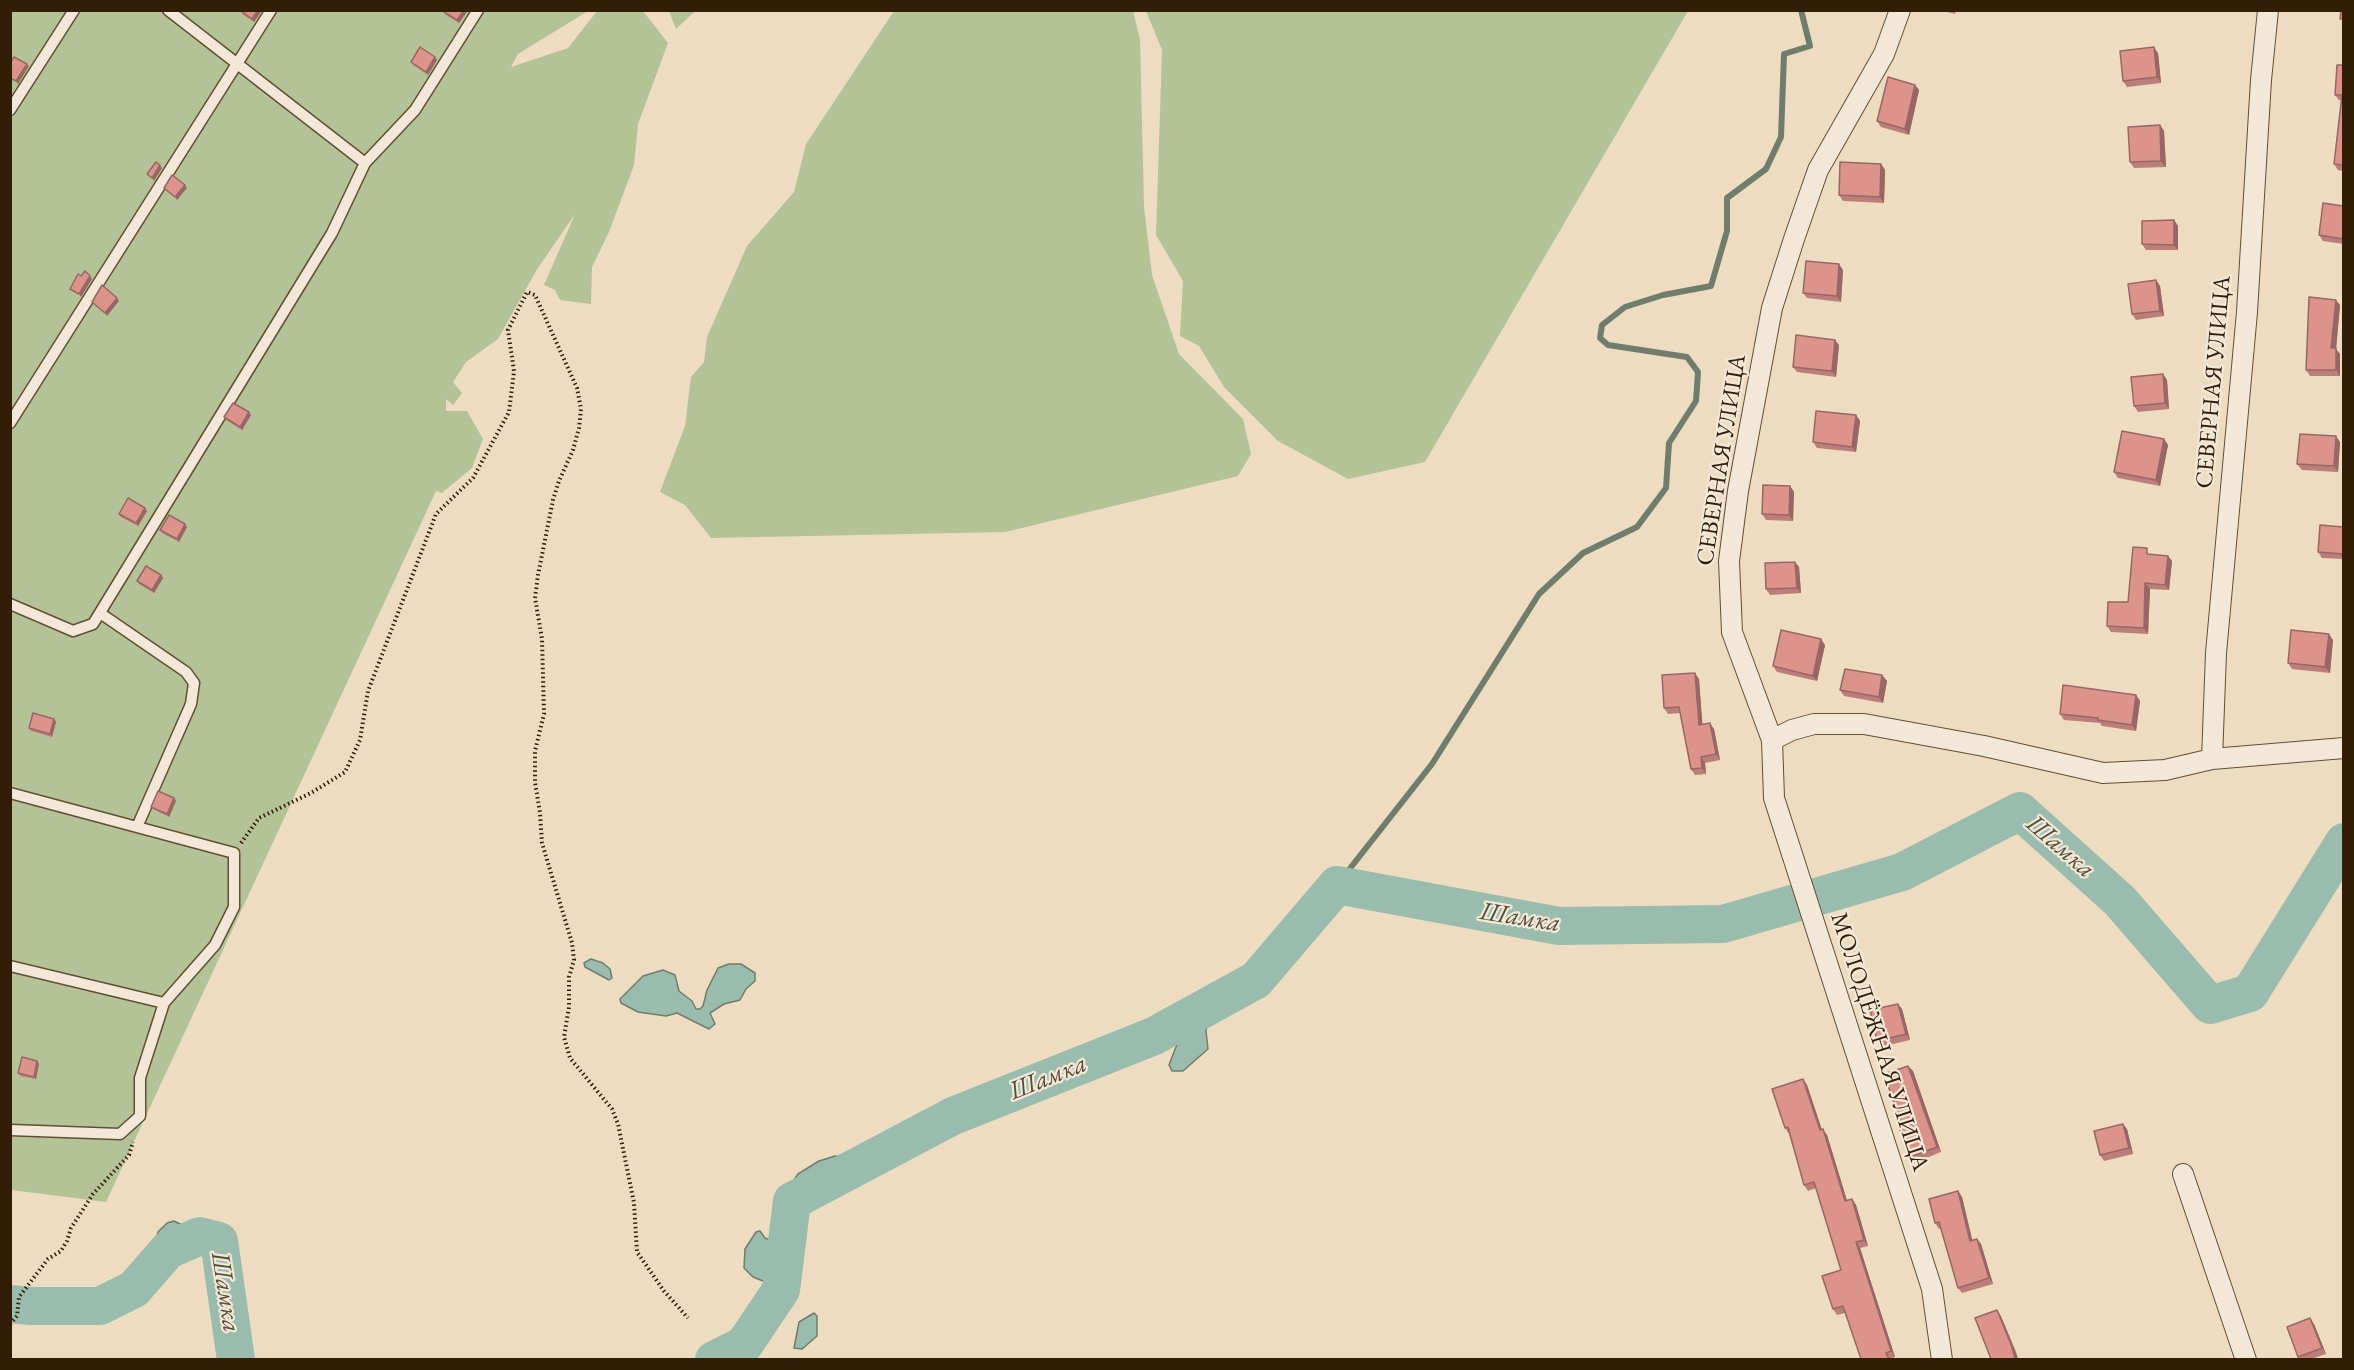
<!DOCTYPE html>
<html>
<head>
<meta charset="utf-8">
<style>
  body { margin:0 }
  #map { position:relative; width:2354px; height:1370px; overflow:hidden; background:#eddcc2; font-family:"EB Garamond",serif }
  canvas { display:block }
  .frame { position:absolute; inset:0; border:12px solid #321e06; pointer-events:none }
</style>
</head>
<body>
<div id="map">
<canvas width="2354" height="1370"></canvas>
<div class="frame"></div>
</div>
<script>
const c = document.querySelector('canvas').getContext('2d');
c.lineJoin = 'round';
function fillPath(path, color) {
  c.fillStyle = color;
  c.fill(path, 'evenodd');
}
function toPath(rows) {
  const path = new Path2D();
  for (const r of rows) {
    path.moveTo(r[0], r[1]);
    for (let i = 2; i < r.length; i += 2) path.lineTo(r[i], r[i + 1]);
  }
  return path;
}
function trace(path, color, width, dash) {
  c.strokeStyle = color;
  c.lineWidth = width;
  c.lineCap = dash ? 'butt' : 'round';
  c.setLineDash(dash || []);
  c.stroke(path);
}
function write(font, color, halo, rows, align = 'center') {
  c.font = font + ' "EB Garamond",serif';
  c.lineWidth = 4.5;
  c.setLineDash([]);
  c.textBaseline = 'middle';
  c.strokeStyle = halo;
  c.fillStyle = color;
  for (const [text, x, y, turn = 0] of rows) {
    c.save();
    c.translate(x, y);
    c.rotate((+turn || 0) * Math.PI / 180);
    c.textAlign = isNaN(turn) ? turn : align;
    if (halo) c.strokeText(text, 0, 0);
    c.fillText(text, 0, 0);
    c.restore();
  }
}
fillPath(toPath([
  [11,11,588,11,518,54,511,67,568,48,597,11,643,11,668,43,638,124,634,165,609,232,592,267,591,304,560,300,555,290,544,285,575,214,536,271,498,339,466,362,453,382,462,393,453,405,446,399,446,411,467,411,483,439,472,468,442,493,436,491,106,1202,11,1190],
  [669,11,669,10,695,11,676,29],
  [894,11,1133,11,1140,39,1144,207,1152,275,1179,354,1243,419,1251,454,1238,476,1005,532,711,538,685,505,660,492,685,426,691,377,704,362,707,337,747,246,794,192,806,144],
  [1146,11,1146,10,1688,11,1425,462,1348,479,1278,441,1224,387,1199,346,1180,336,1183,281,1156,235,1162,50]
]), '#b4c297');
const water = toPath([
  [591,959,603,963,610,969,612,978,609,980,585,967,584,963,591,959],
  [729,964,741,964,755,973,755,981,746,989,740,1000,724,1004,710,1013,715,1024,709,1029,677,1013,666,1016,638,1012,621,1003,620,999,643,976,663,970,675,975,679,991,692,1001,696,1009,700,1009,703,1006,707,990,718,968,729,964],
  [1204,998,1208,999,1210,1011,1206,1031,1208,1049,1183,1071,1172,1071,1169,1065,1181,1034,1198,1021,1199,1013,1195,1007,1196,1003,1204,998],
  [835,1156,851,1157,855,1159,854,1171,835,1177,818,1177,793,1192,791,1184,798,1174,819,1161,835,1156],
  [174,1221,182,1225,185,1237,183,1241,171,1244,164,1249,161,1257,167,1274,156,1287,145,1293,137,1295,133,1293,149,1271,158,1232,167,1223,174,1221],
  [760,1231,765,1238,773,1241,768,1261,773,1285,753,1277,744,1268,745,1249,756,1232,760,1231],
  [814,1313,817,1316,817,1336,802,1349,794,1348,799,1322,814,1313]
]);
fillPath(water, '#9abcad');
trace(water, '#707d6a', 1.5);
trace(toPath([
  [1337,885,1432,764,1539,594,1583,553,1637,527,1666,488,1669,443,1696,401,1698,372,1687,357,1608,345,1600,338,1602,325,1625,307,1663,295,1711,286,1727,231,1727,198,1766,169,1781,137,1784,54,1810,46,1801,10]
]), '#707d6a', 6);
trace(toPath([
  [10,1304,31,1306,100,1306,134,1289,168,1250,200,1236,219,1241,236,1360],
  [714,1360,744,1345,781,1290,792,1201,953,1116,1154,1036,1256,980,1337,885,1559,926,1723,924,1902,872,2020,811,2120,901,2210,1005,2250,993,2344,842]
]), '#9abcad', 38);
const lane = toPath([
  [168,10,365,163,415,110,478,10],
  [10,110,74,10],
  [10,423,271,10],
  [10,604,73,631,93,624,332,233,365,163],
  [100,613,186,672,194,683,191,704,137,827],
  [10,793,234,853,234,907,215,945,164,1003,140,1078,140,1116,120,1134,10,1130],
  [10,966,164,1003]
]);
const street = toPath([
  [1900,10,1884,54,1818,170,1794,239,1772,308,1738,491,1729,561,1732,632,1772,740,1774,798,1932,1289,1942,1360],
  [1772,740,1792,730,1814,724,1864,724,1984,746,2103,773,2165,770,2212,759,2344,748],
  [2212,759,2216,653,2247,312,2261,80,2268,10],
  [2183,1174,2246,1360]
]);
trace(lane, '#614e35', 13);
trace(street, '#614e35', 22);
trace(toPath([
  [241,843,259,818,311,793,345,772,360,740,368,691,436,514,473,478,509,412,514,371,508,330,527,292,535,295,577,388,581,409,579,428,573,450,559,481,553,500,538,575,535,598,542,639,544,714,535,751,535,782,540,813,542,843,572,943,574,960,569,977,569,1007,564,1037,570,1058,612,1109,618,1124,634,1203,637,1252,664,1291,688,1318],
  [10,1324,17,1316,19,1297,48,1259,61,1251,67,1241,71,1228,93,1194,129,1155,133,1142]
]), '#321e06', 4, [1.5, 3]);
trace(lane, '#f3e8d7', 10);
trace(street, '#f3e8d7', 20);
fillPath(toPath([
  [240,10,262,10,254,22,242,14],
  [444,10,468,10,459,23,446,15,444,12],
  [1939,10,1956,10,1955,14],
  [2158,53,2161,83,2127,87,2123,81],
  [437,60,428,75,413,65,411,62],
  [2343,65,2343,171,2338,170,2334,164,2341,100,2339,100,2335,95],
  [1915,85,1919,90,1909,135,1881,127,1877,121],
  [2160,125,2164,131,2166,167,2134,168,2130,162],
  [1881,164,1885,170,1884,203,1843,201,1839,195],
  [2343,206,2343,244,2323,241,2319,235],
  [2174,220,2178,226,2178,250,2146,250,2142,244],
  [1843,270,1841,302,1807,298,1803,293],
  [2156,280,2160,286,2164,316,2136,320,2132,314],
  [2340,305,2336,349,2340,354,2340,376,2310,376,2306,370],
  [1839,345,1836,377,1797,372,1793,367],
  [2163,374,2167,380,2169,409,2138,412,2134,406],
  [251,415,242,430,226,420,224,417],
  [1856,415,1860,421,1856,452,1817,448,1813,442],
  [2164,439,2168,445,2160,486,2118,478,2114,472],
  [2340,442,2338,472,2302,470,2297,464],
  [1790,486,1794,492,1793,521,1766,520,1762,514],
  [147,511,138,526,121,517,119,514],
  [187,527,179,542,162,533,160,530],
  [2343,527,2343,559,2322,558,2318,552],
  [2151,554,2168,556,2172,561,2169,590,2150,589,2148,634,2111,632,2107,626,2128,602],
  [1795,562,1799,567,1801,593,1770,595,1766,589],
  [161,575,163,578,154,593,139,584,137,581],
  [2333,640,2330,673,2292,669,2288,663],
  [1825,645,1817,681,1777,672,1773,666],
  [1882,675,1887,681,1883,703,1844,696,1840,690],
  [1699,679,1702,724,1714,729,1720,760,1705,763,1706,774,1695,775,1691,769,1680,713,1668,714,1664,708],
  [2136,695,2140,701,2136,731,2102,726,2100,723,2064,720,2060,714],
  [54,719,56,722,52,737,31,731,29,728],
  [176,801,169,817,153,809,151,807],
  [1902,1009,1910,1040,1881,1047,1877,1041],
  [39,1064,36,1079,20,1076,18,1073],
  [1908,1066,1913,1071,1941,1152,1914,1163,1910,1157,1902,1126],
  [1803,1079,1807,1085,1822,1130,1827,1135,1847,1201,1852,1199,1856,1205,1868,1246,1860,1248,1895,1357,1890,1359,1891,1359,1861,1359,1845,1313,1837,1315,1833,1309,1841,1270,1816,1188,1808,1191,1804,1185,1789,1134,1785,1128],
  [2127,1129,2133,1154,2104,1161,2100,1155],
  [1958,1191,1962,1197,1972,1240,1977,1239,1981,1244,1993,1284,1962,1293,1958,1288,1941,1228,1939,1229,1935,1223],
  [2314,1324,2326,1354,2311,1359,2300,1359,2298,1357]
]), '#bc7e78');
fillPath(toPath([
  [258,10,262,10,254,22,252,19],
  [464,10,468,10,459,23,457,20],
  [2154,47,2158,53,2161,83,2157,77],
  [435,57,437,60,428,75,426,72],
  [27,64,29,66,18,84,16,81],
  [1915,85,1919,90,1909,135,1905,129],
  [2160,125,2164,131,2166,167,2161,161],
  [1881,164,1885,170,1884,203,1880,197],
  [160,165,162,168,154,181,152,178],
  [185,185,187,188,177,200,175,197],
  [2174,220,2178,226,2178,250,2174,245],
  [1839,264,1843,270,1841,302,1837,296],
  [90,276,92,279,81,297,79,294],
  [2156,280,2160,286,2164,316,2160,311],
  [117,298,119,301,107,316,105,313],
  [2336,300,2340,305,2336,349,2340,354,2340,376,2336,370,2331,348],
  [1835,340,1839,345,1836,377,1832,371],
  [2163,374,2167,380,2169,409,2165,403],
  [249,412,251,415,242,430,240,427],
  [1856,415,1860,421,1856,452,1852,447],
  [2336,436,2340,442,2338,472,2334,466],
  [2164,439,2168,445,2160,486,2156,480],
  [1790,486,1794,492,1793,521,1789,515],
  [145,508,147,511,138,526,136,523],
  [185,524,187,527,179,542,177,539],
  [2168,556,2172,561,2169,590,2165,585],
  [1795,562,1799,567,1801,593,1797,588],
  [161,575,163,578,154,593,152,590],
  [2145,583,2150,589,2148,634,2144,628],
  [2329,634,2333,640,2330,673,2325,667],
  [1821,639,1825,645,1817,681,1813,676],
  [1695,673,1699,679,1703,731,1699,725],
  [1882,675,1887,681,1883,703,1879,697],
  [2136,695,2140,701,2136,731,2132,725],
  [54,719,56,722,52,737,50,734],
  [1710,723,1714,729,1720,760,1716,754],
  [1701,757,1705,763,1706,774,1702,768],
  [174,798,176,801,169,817,167,814],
  [1898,1004,1902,1009,1910,1040,1906,1034],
  [37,1061,39,1064,36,1079,34,1077],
  [1908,1066,1913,1071,1941,1152,1937,1147],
  [1803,1079,1807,1085,1824,1136,1820,1130],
  [2123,1124,2127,1129,2133,1154,2129,1148],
  [1823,1129,1827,1135,1849,1207,1845,1201],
  [1958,1191,1962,1197,1974,1247,1970,1241],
  [1852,1199,1856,1205,1868,1246,1864,1240],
  [1977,1239,1981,1244,1993,1284,1989,1278],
  [1856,1242,1860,1248,1895,1357,1891,1351],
  [1997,1310,2001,1316,2016,1352,2018,1359,2015,1359],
  [2310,1318,2314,1324,2326,1354,2322,1348]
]), '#996762');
const building = toPath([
  [240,10,258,10,252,19,240,10],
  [444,10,464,10,457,20,444,12,444,10],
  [2341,10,2343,10,2343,19,2340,19,2341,10],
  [420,47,435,57,426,72,411,62,420,47],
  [2154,47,2157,77,2123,81,2120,51,2154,47],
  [14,57,27,64,16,81,10,78,10,63,14,57],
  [2337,65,2343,65,2343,165,2334,164,2342,95,2335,95,2337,65],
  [1888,77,1915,85,1905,129,1877,121,1888,77],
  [2160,125,2161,161,2130,162,2128,127,2160,125],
  [156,162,160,165,152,178,147,174,156,162],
  [1840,162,1881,164,1880,197,1839,195,1840,162],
  [172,175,185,185,175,197,164,188,172,175],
  [2323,203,2343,206,2343,239,2319,235,2323,203],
  [2174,220,2174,245,2142,244,2142,221,2174,220],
  [1806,261,1839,264,1837,296,1803,293,1806,261],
  [85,271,90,276,79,294,70,289,78,274,81,276,85,271],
  [2156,280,2160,311,2132,314,2128,284,2156,280],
  [102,285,117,298,105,313,92,302,102,285],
  [2309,297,2336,300,2331,348,2336,348,2336,370,2306,370,2309,297],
  [1796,335,1835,340,1832,371,1793,367,1796,335],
  [2163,374,2165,403,2134,406,2131,377,2163,374],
  [233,403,249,412,240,427,224,417,233,403],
  [1816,411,1856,415,1852,447,1813,442,1816,411],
  [2122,431,2164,439,2156,480,2114,472,2122,431],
  [2300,434,2336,436,2334,466,2297,464,2300,434],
  [1763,485,1790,486,1789,515,1762,514,1763,485],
  [128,498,145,508,136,523,119,514,128,498],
  [169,515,185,524,177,539,160,530,169,515],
  [2320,525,2343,527,2343,554,2318,552,2320,525],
  [2133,547,2147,548,2147,554,2168,556,2165,585,2145,583,2144,628,2107,626,2108,602,2128,602,2133,547],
  [1795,562,1797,588,1766,589,1765,563,1795,562],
  [146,566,161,575,152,590,137,581,146,566],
  [1781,630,1821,639,1813,676,1773,666,1781,630],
  [2291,630,2329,634,2325,667,2288,663,2291,630],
  [1845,669,1882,675,1879,697,1840,690,1845,669],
  [1695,673,1699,725,1710,723,1716,754,1701,757,1702,768,1691,769,1679,707,1664,708,1662,675,1695,673],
  [2063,685,2136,695,2132,725,2098,720,2098,718,2060,714,2063,685],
  [33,713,54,719,50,734,29,728,33,713],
  [158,791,174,798,167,814,151,807,158,791],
  [1898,1004,1906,1034,1877,1041,1870,1010,1898,1004],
  [22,1057,37,1061,34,1077,18,1073,22,1057],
  [1908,1066,1937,1147,1910,1157,1899,1128,1902,1126,1884,1074,1908,1066],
  [1803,1079,1820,1130,1823,1129,1845,1201,1852,1199,1864,1240,1856,1242,1891,1351,1886,1353,1889,1359,1861,1359,1843,1306,1833,1309,1822,1276,1841,1270,1814,1182,1804,1185,1788,1127,1785,1128,1772,1089,1803,1079],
  [2123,1124,2129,1148,2100,1155,2094,1131,2123,1124],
  [1958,1191,1970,1241,1977,1239,1989,1278,1958,1288,1939,1222,1935,1223,1929,1199,1958,1191],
  [1997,1310,2012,1347,2015,1359,1991,1359,1975,1318,1997,1310],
  [2310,1318,2322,1348,2298,1357,2287,1327,2310,1318]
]);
fillPath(building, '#db938c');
trace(building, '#996762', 1.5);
write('24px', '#321e06', '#f3e8d7', [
  ["СЕВЕРНАЯ УЛИЦА",2214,382,-85],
  ["СЕВЕРНАЯ УЛИЦА",1722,460,-81],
  ["МОЛОДЁЖНАЯ УЛИЦА",1879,1042,72]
]);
write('italic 26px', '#514d38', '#f3e8d7', [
  ["Шамка",2060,847,41],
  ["Шамка",1520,918,9],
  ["Шамка",1048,1078,-22],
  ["Шамка",225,1292,81]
]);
</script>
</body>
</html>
